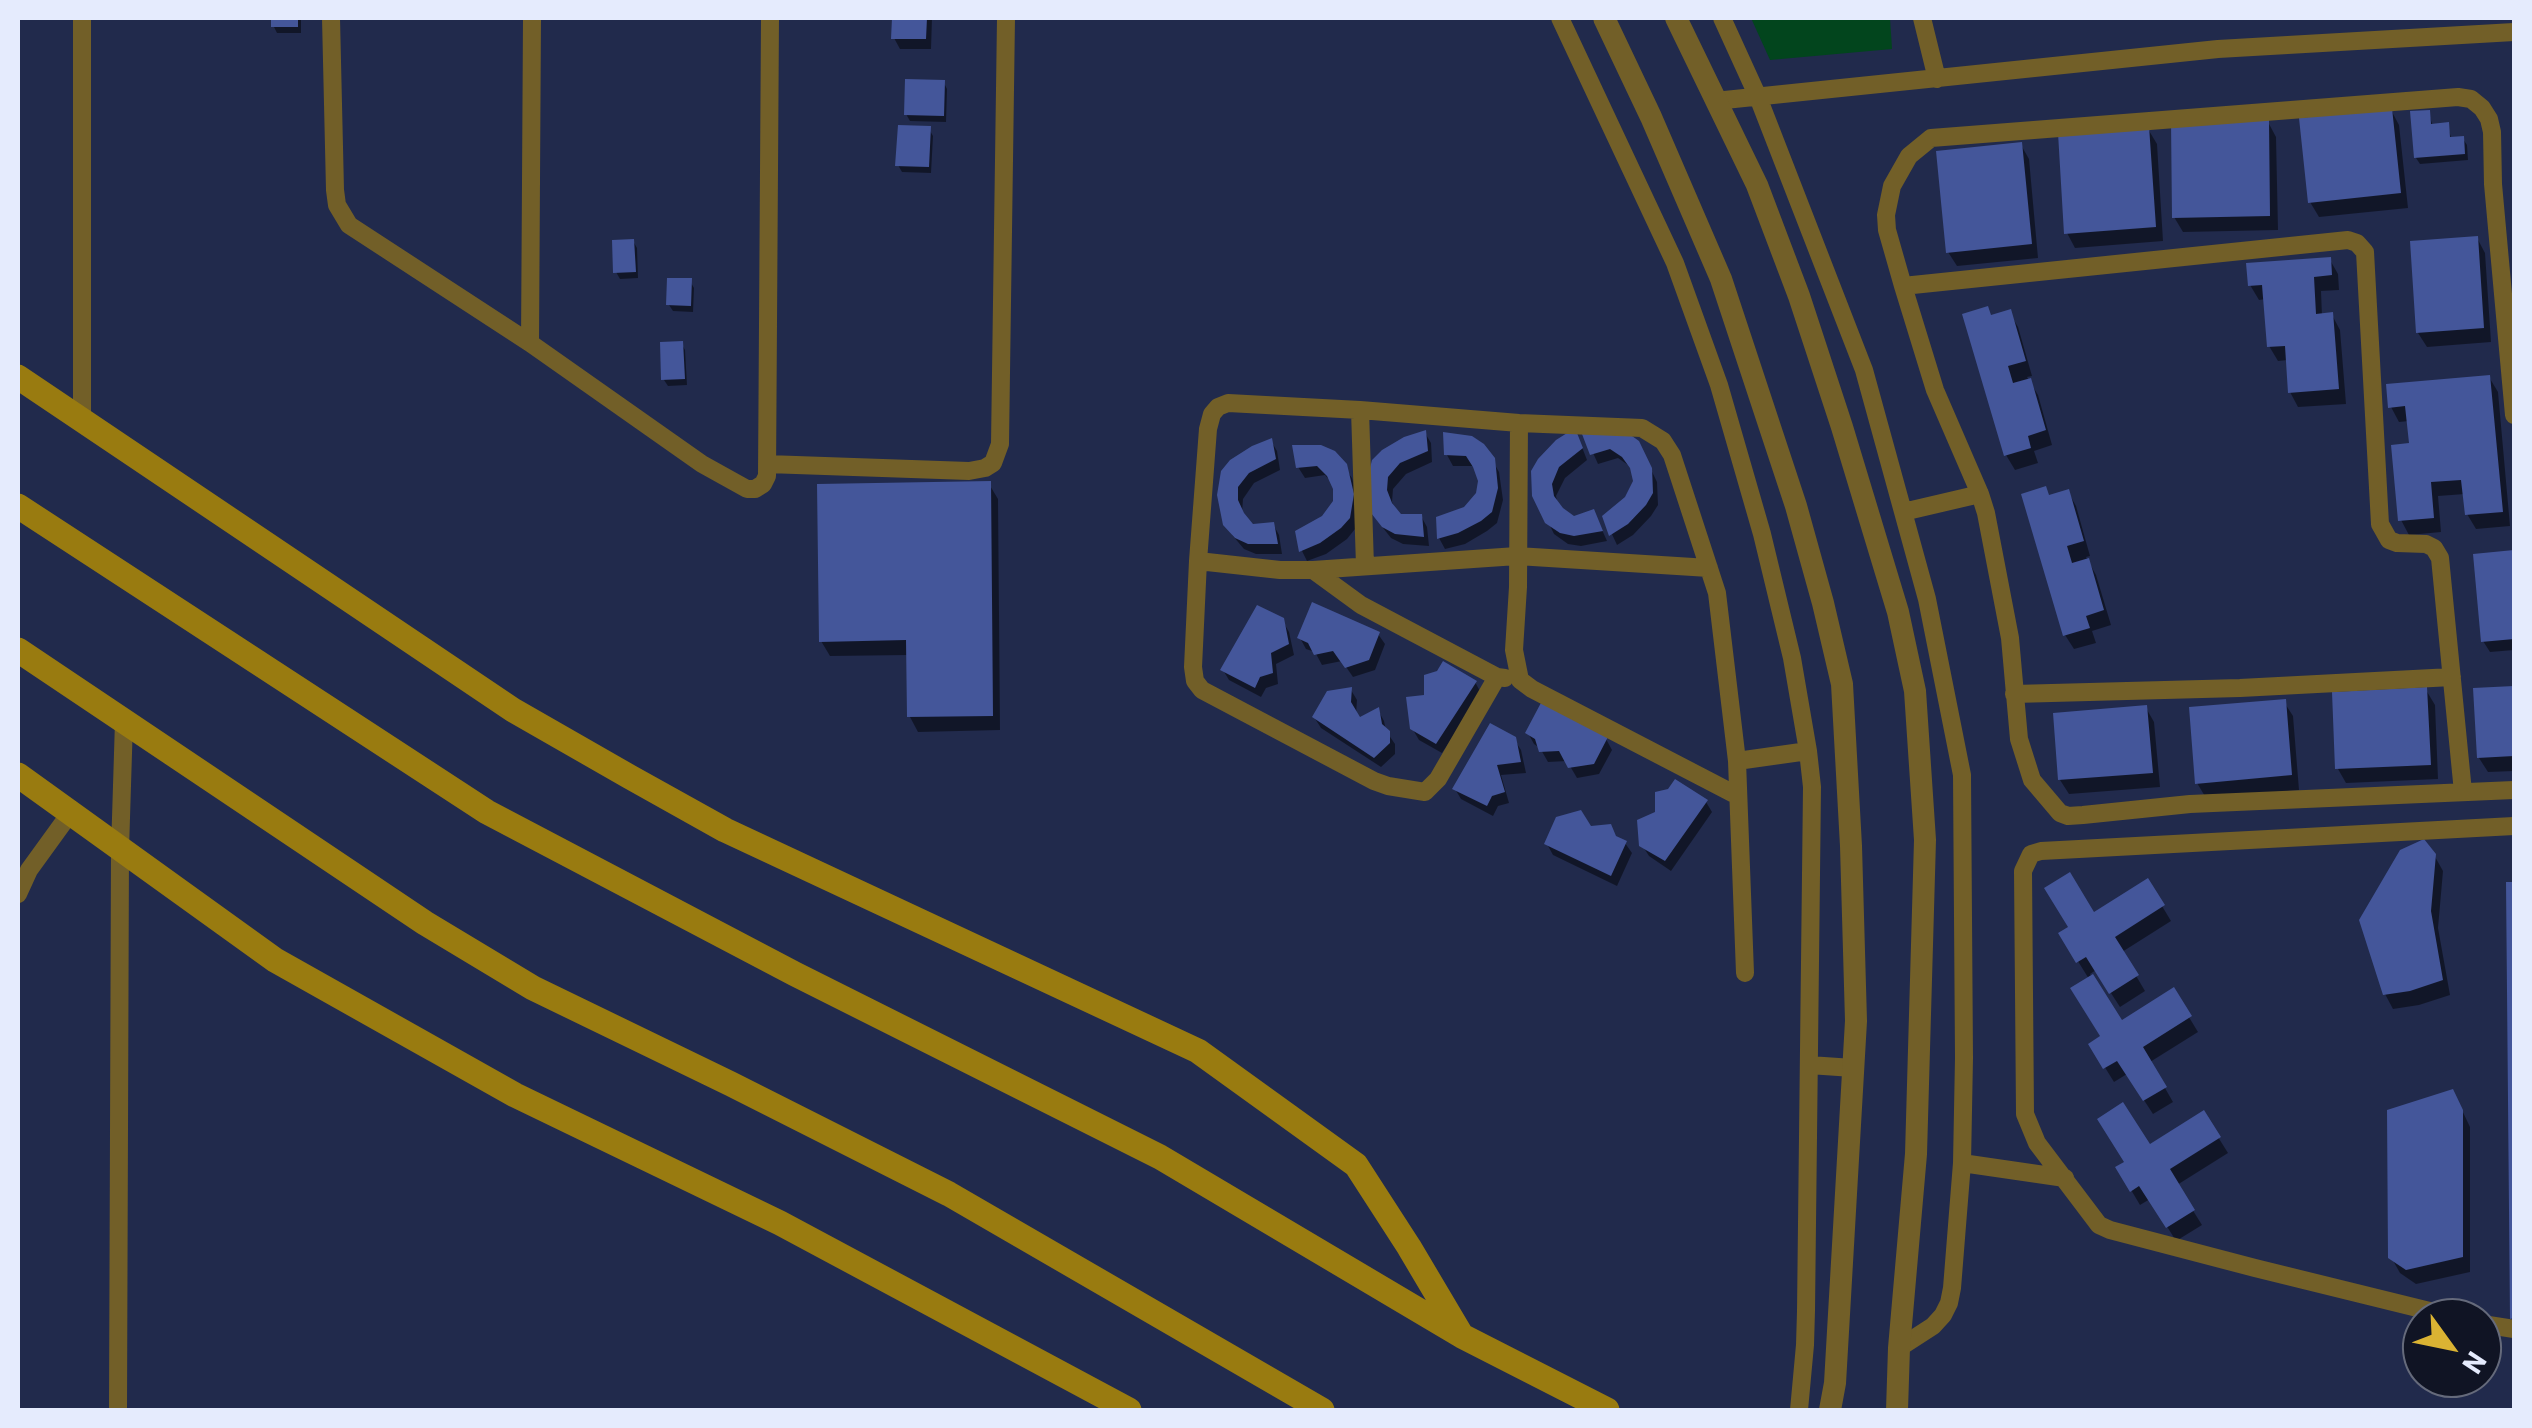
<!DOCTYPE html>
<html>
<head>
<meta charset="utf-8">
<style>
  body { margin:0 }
  #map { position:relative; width:2532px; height:1428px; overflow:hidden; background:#212a4c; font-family:Barlow,sans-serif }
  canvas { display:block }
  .frame { position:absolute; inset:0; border:20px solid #e5ebfd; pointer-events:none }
  .north { position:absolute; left:2402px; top:1298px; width:100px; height:100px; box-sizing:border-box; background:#101424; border:2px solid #656a7b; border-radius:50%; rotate:123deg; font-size:28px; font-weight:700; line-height:40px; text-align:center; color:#e5ebfd }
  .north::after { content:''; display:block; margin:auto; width:35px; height:45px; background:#dab333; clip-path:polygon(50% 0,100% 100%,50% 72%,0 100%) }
</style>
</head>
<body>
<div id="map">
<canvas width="2532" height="1428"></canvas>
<div class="frame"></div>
<div class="north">N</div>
</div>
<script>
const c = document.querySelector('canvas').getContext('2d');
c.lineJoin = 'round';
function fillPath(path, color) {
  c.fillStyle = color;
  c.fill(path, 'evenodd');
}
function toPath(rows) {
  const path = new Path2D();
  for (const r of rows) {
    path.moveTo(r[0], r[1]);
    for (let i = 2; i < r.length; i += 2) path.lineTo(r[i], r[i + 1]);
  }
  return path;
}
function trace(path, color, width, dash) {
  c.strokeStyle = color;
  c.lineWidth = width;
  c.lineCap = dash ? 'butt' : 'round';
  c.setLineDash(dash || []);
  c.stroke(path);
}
fillPath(toPath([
  [1751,18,1890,18,1892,49,1770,60]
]), '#02451d');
fillPath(toPath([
  [274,18,301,18,301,33,277,33,274,27],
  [894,18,932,18,931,49,900,49,894,38],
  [944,83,947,89,946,122,910,121,906,114],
  [2391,110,2399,125,2408,208,2319,217,2310,202],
  [2428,112,2433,126,2447,125,2452,140,2463,139,2467,145,2468,160,2420,164,2416,158],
  [2268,122,2276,137,2278,230,2183,232,2174,217],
  [929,129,933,136,931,173,902,172,898,165],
  [2148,129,2157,144,2163,241,2075,248,2067,233],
  [2021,145,2029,159,2038,258,1957,266,1948,252],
  [2477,238,2485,253,2491,342,2427,347,2418,333],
  [633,241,637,248,638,278,620,279,616,272],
  [2330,260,2338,274,2339,290,2321,291,2322,316,2332,315,2340,330,2346,404,2298,407,2290,392,2288,360,2278,361,2269,346,2266,299,2259,300,2250,285],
  [690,281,694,288,693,312,673,311,669,305],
  [2009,312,2018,327,2032,376,2027,377,2038,395,2052,445,2034,451,2038,463,2015,470,2006,455,1992,318],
  [681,343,685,350,687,385,668,386,664,380],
  [2489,377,2498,392,2510,526,2476,529,2467,514,2465,494,2438,496,2441,532,2409,535,2401,520,2411,446,2409,421,2399,422,2391,407],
  [1425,433,1431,443,1432,462,1406,474,1393,489,1392,502,1399,517,1421,516,1427,527,1429,546,1403,544,1391,538,1380,524,1369,484],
  [1445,435,1492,460,1499,472,1503,500,1497,523,1487,531,1465,544,1445,549,1439,538,1479,495,1480,481,1474,466,1453,466,1447,455],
  [1585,435,1644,455,1657,482,1658,505,1651,516,1633,535,1617,545,1604,517,1627,499,1635,481,1631,467,1618,458,1598,464],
  [1271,441,1277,451,1280,470,1254,483,1243,499,1242,513,1252,526,1273,524,1279,535,1282,554,1256,554,1244,549,1233,536,1226,524,1219,495],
  [1580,442,1587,460,1565,478,1556,496,1558,506,1573,519,1599,523,1607,541,1581,546,1568,544,1554,534,1535,495],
  [1333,453,1352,478,1359,506,1355,529,1347,539,1326,554,1307,561,1302,551,1298,532,1324,518,1335,502,1333,484,1325,475,1305,478,1298,467],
  [989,484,998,499,1000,730,918,732,910,717,909,655,830,656,821,641],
  [2068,492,2076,506,2090,556,2086,557,2096,575,2111,625,2092,631,2096,643,2074,649,2065,635,2050,498],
  [2514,553,2514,650,2490,652,2483,641,2476,556],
  [1282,620,1289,632,1294,655,1276,664,1278,684,1266,688,1261,697,1229,680,1223,670],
  [1378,634,1385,644,1375,670,1353,677,1342,661,1322,665,1315,652,1306,649,1300,638],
  [1475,682,1481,693,1442,753,1419,740,1412,728],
  [2514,688,2514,771,2488,772,2479,758,2476,690],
  [1351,690,1357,700,1356,715,1359,720,1378,710,1384,721,1386,731,1395,744,1395,754,1381,767,1321,728,1314,717],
  [2426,690,2435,705,2438,779,2346,783,2338,769],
  [2284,702,2293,716,2299,790,2206,798,2197,783],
  [2146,708,2154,722,2160,787,2069,794,2060,780],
  [1528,733,1606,739,1612,750,1599,774,1577,778,1567,761,1548,762,1540,748,1534,744],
  [1514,739,1521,750,1526,773,1501,775,1509,803,1498,806,1493,816,1461,799,1455,789],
  [1706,802,1712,812,1671,871,1649,856,1642,845],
  [1590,829,1625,843,1632,853,1617,886,1553,855,1547,844],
  [2434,855,2443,871,2438,928,2450,995,2419,1005,2393,1009,2385,994],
  [2147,881,2171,921,2122,952,2145,991,2120,1007,2096,970,2090,974,2121,1024,2173,991,2198,1032,2150,1062,2173,1102,2153,1114,2127,1074,2114,1082,2091,1045,2103,1038,2089,979,2061,934],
  [2508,884,2514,884,2514,1322,2512,1318],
  [2460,1106,2470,1127,2470,1272,2416,1284,2400,1273,2391,1257],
  [2203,1113,2228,1153,2177,1185,2202,1225,2176,1241,2150,1199,2140,1205,2118,1168]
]), '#0007');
fillPath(toPath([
  [271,18,298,18,298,27,271,27],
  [892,18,927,18,926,39,891,39],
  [905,79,945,80,944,116,904,115],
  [2392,108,2401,193,2308,203,2299,118],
  [2430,110,2431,124,2449,122,2450,137,2464,136,2465,154,2414,158,2410,111],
  [2269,120,2270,216,2172,218,2171,121],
  [898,125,931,126,929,167,895,166],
  [2149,126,2156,227,2064,234,2058,133],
  [2022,142,2032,244,1946,253,1936,151],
  [2478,236,2484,328,2416,333,2410,241],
  [634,239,636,272,613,273,612,240],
  [2331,257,2332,275,2314,277,2316,314,2333,312,2339,389,2288,393,2285,346,2267,347,2262,285,2248,286,2246,263],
  [667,278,692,278,691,306,666,305],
  [1988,306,1991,315,2011,309,2026,361,2008,366,2013,383,2031,378,2046,430,2028,436,2031,448,2004,456,1962,314],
  [683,341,685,379,661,380,660,342],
  [2490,375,2503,512,2465,515,2461,480,2431,482,2434,518,2398,521,2391,445,2409,443,2405,406,2388,408,2386,384],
  [1575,428,1583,448,1559,467,1552,484,1554,496,1563,508,1574,516,1594,509,1603,531,1574,536,1560,533,1545,523,1532,496,1531,471,1538,459,1556,440],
  [1426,430,1428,451,1400,463,1388,477,1387,490,1392,503,1401,514,1422,514,1424,537,1395,534,1382,527,1371,513,1366,484,1372,460,1382,450,1404,437],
  [1625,431,1639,441,1652,468,1653,493,1646,505,1628,524,1609,536,1602,516,1625,497,1633,481,1630,468,1622,457,1610,449,1590,455,1582,434],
  [1443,432,1472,436,1484,444,1495,458,1498,488,1492,512,1481,521,1458,533,1437,539,1436,517,1464,507,1476,493,1478,481,1473,467,1466,456,1444,455],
  [1272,438,1276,459,1249,473,1238,487,1238,500,1244,513,1253,524,1274,522,1278,544,1248,544,1235,538,1223,525,1217,495,1221,471,1230,460,1252,446],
  [1292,445,1321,445,1335,451,1347,464,1354,494,1350,518,1341,528,1320,543,1299,552,1295,531,1322,516,1333,501,1333,489,1327,476,1317,466,1296,468],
  [991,481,993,716,907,717,906,640,819,642,817,484],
  [2046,486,2049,495,2069,489,2084,541,2067,546,2072,563,2089,558,2104,610,2086,616,2090,628,2063,636,2021,494],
  [2514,550,2514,639,2481,642,2473,554],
  [1312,602,1380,632,1369,660,1345,668,1333,651,1314,655,1308,643,1297,638],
  [1257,605,1284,618,1289,644,1271,653,1273,673,1260,677,1255,688,1220,670],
  [1443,661,1477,681,1436,744,1410,729,1406,697,1424,695,1424,675,1437,671],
  [2514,686,2514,756,2477,758,2473,688],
  [1352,687,1351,702,1360,717,1379,707,1382,724,1390,731,1390,743,1374,758,1312,717,1327,691],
  [2427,687,2431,765,2335,769,2332,692],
  [1543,699,1608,737,1594,764,1568,768,1559,751,1539,752,1535,739,1525,733],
  [2286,699,2292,775,2195,784,2189,707],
  [2147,705,2153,773,2058,780,2053,713],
  [1490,723,1516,737,1521,762,1497,765,1505,792,1492,796,1487,806,1452,789],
  [1675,779,1708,800,1665,861,1639,846,1637,820,1655,812,1655,792,1668,789],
  [1581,810,1591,826,1611,824,1616,836,1627,841,1611,876,1544,844,1556,817],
  [2424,839,2436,854,2431,911,2443,980,2410,991,2383,995,2359,920,2400,850],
  [2070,872,2094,912,2148,878,2165,905,2115,937,2139,975,2109,994,2086,957,2076,963,2058,933,2068,927,2044,888],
  [2506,882,2514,882,2514,1318,2510,1319],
  [2093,974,2122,1020,2174,987,2192,1016,2143,1047,2167,1087,2143,1101,2117,1061,2103,1069,2088,1044,2100,1036,2070,988],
  [2453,1089,2463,1110,2463,1257,2406,1270,2388,1258,2387,1110],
  [2123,1102,2150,1144,2204,1110,2221,1137,2170,1169,2195,1210,2166,1228,2139,1186,2130,1192,2115,1167,2124,1162,2097,1119]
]), '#44569a');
trace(toPath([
  [331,18,335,190,337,205,349,225,530,343,702,464,747,489,755,489,763,484,767,476,770,18],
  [1560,18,1675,263,1719,385,1762,534,1792,658,1808,751,1812,787,1806,1311,1805,1345,1799,1410],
  [1722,18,1758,97,1864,370,1927,599,1962,775,1964,1058,1962,1163,1952,1288,1949,1303,1943,1315,1933,1326,1899,1348],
  [1922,18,1937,79],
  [1715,101,2218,49,2514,32],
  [1903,286,2348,240,2357,243,2365,252,2380,524,2389,540,2397,543,2426,544,2434,548,2440,558,2463,792],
  [530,343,532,18],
  [1360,410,1365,566],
  [2514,415,2493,184,2492,132,2489,119,2482,108,2471,99,2458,97,1931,138,1909,156,1892,186,1886,215,1887,230,1903,286,1935,390,1980,494,1986,513,2010,638,2019,739,2032,780,2060,813,2068,816,2083,815,2190,804,2514,790],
  [82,420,82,18],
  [1519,423,1518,587,1514,650,1520,680,1532,689,1738,796],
  [767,464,969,471,985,468,993,463,1000,444,1006,18],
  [1903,512,1980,494],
  [1198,561,1280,570,1313,570,1517,556,1709,568],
  [1313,570,1361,605,1497,677,1505,678],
  [1497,677,1438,779,1425,792,1388,786,1374,781,1202,690,1195,681,1193,667,1198,561,1208,429,1212,414,1218,407,1228,403,1360,410,1519,423,1642,428,1663,441,1672,455,1717,593,1737,761,1745,973],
  [2014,694,2240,688,2452,677],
  [1737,761,1808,751],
  [18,894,29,870,71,812],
  [1809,1065,1853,1068],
  [1962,1163,2065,1178],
  [2458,1318,2255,1268,2110,1230,2099,1225,2037,1143,2025,1114,2023,871,2031,854,2041,851,2514,826],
  [2482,1324,2514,1329],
  [118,1410,120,850,124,721]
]), '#725f28', 18);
trace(toPath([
  [1604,18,1651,117,1721,279,1796,506,1823,603,1842,684,1851,846,1856,1021,1835,1383,1830,1410],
  [1676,18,1757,185,1799,296,1842,427,1898,612,1915,691,1925,840,1916,1154,1899,1348,1897,1410]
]), '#725f28', 22);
trace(toPath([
  [18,377,513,710,630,777,725,830,1198,1051,1356,1165,1409,1247,1460,1333],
  [18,506,487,812,795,974,1160,1157,1462,1336,1607,1410],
  [18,650,425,923,533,988,731,1084,949,1194,1322,1410],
  [18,775,275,960,515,1095,780,1223,1129,1410]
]), '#997b10', 25);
</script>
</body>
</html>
